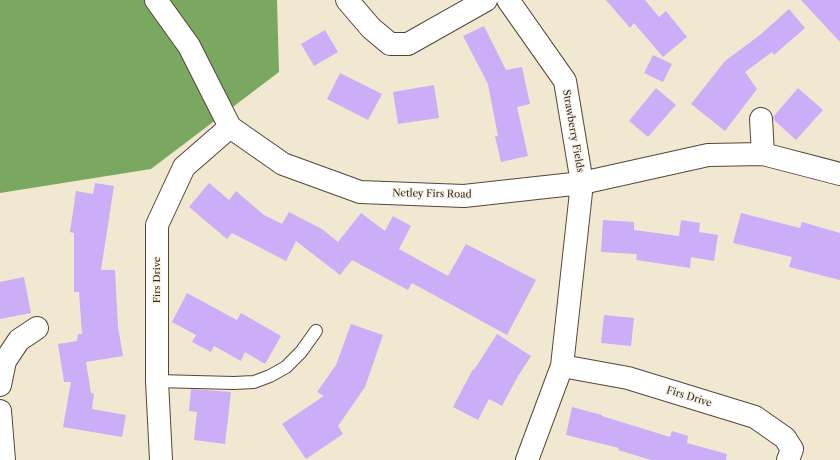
<!DOCTYPE html>
<html>
<head>
<meta charset="utf-8">
<style>
  body { margin:0 }
  canvas { display:block; background:#f1e8d1 }
</style>
</head>
<body>
<canvas width="840" height="460"></canvas>
<script>
const c = document.querySelector('canvas').getContext('2d');
c.lineJoin = 'round';
function fillPath(path, color) {
  c.fillStyle = color;
  c.fill(path, 'evenodd');
}
function toPath(rows) {
  const path = new Path2D();
  for (const r of rows) {
    path.moveTo(r[0], r[1]);
    for (let i = 2; i < r.length; i += 2) path.lineTo(r[i], r[i + 1]);
  }
  return path;
}
function trace(path, color, width, dash) {
  c.strokeStyle = color;
  c.lineWidth = width;
  c.lineCap = dash ? 'butt' : 'round';
  c.setLineDash(dash || []);
  c.stroke(path);
}
function write(font, color, halo, rows, align = 'center') {
  c.font = font + ' "Libre Caslon Text",serif';
  c.lineWidth = 3;
  c.setLineDash([]);
  c.textBaseline = 'middle';
  c.strokeStyle = halo;
  c.fillStyle = color;
  for (const [text, x, y, turn = 0] of rows) {
    c.save();
    c.translate(x, y);
    c.rotate((+turn || 0) * Math.PI / 180);
    c.textAlign = isNaN(turn) ? turn : align;
    if (halo) c.strokeText(text, 0, 0);
    c.fillText(text, 0, 0);
    c.restore();
  }
}
fillPath(toPath([
  [0,0,277,0,279,72,151,169,0,193]
]), '#7aa861');
fillPath(toPath([
  [606,0,645,0,659,17,666,11,687,37,663,57,634,23,630,28],
  [801,0,840,0,840,42],
  [789,9,805,28,774,55,772,52,745,72,757,89,725,131,691,104,725,61,760,35],
  [484,26,506,70,522,67,530,104,517,107,528,156,501,162,495,136,498,136,488,84,463,36],
  [325,30,338,52,314,66,301,44],
  [653,55,672,64,663,82,644,73],
  [340,73,382,94,368,120,327,99],
  [434,85,439,118,398,124,393,92],
  [656,88,676,105,648,137,629,121],
  [798,88,823,110,796,140,774,120,773,117],
  [95,183,114,186,101,270,115,270,118,327,123,356,86,362,91,393,94,394,92,409,126,415,122,437,63,427,71,382,64,382,58,344,77,341,78,334,82,334,79,292,74,292,74,233,70,232,76,191,93,194],
  [209,183,229,200,236,191,264,215,282,224,289,212,322,229,338,242,361,213,385,231,393,216,411,226,399,249,448,276,466,244,536,280,507,335,412,283,408,290,352,260,340,275,296,241,286,261,232,233,227,239,189,207],
  [741,213,800,228,802,222,840,233,840,280,789,267,792,257,733,243],
  [603,220,634,222,634,230,679,236,681,220,700,223,699,232,718,235,714,261,691,257,690,268,636,260,637,254,601,252],
  [24,277,31,313,0,319,0,282],
  [187,293,237,320,241,313,281,336,265,364,245,352,241,361,214,346,211,352,192,342,196,335,172,322],
  [604,315,634,318,631,346,601,343],
  [351,324,383,335,365,387,338,426,343,434,306,459,282,424,315,402,317,403,315,402,324,396,317,392,336,365],
  [497,334,531,356,518,376,502,406,489,399,478,420,453,407,473,369,474,370],
  [191,389,231,392,225,444,194,440,197,412,189,411],
  [572,407,602,415,602,416,670,437,672,431,688,436,687,443,727,454,726,460,651,460,618,450,619,448,566,435]
]), '#ccadf8');
const service = toPath([
  [157,381,234,383,254,382,270,376,286,367,301,352,316,331]
]);
const minor = toPath([
  [156,0,189,46,230,127,283,164,360,192,464,196,582,183,708,155,763,154,840,174],
  [347,0,371,28,390,44,408,44,486,0],
  [508,0,565,81,582,183,562,366,527,460],
  [761,119,763,154],
  [562,366,628,378,755,417,785,438,792,449,788,460],
  [0,385,5,361,19,340,37,328],
  [0,411,4,460],
  [161,460,157,381,157,225,184,167,230,127]
]);
trace(service, '#564639', 14);
trace(minor, '#564639', 24);
trace(service, '#fff', 12);
trace(minor, '#fff', 22);
write('10px', '#3b2a1e', '#f7f3e8', [
  ["Strawberry Fields",573,131,80],
  ["Netley Firs Road",432,194,1],
  ["Firs Drive",157,280,-90],
  ["Firs Drive",689,397,17]
]);
</script>
</body>
</html>
